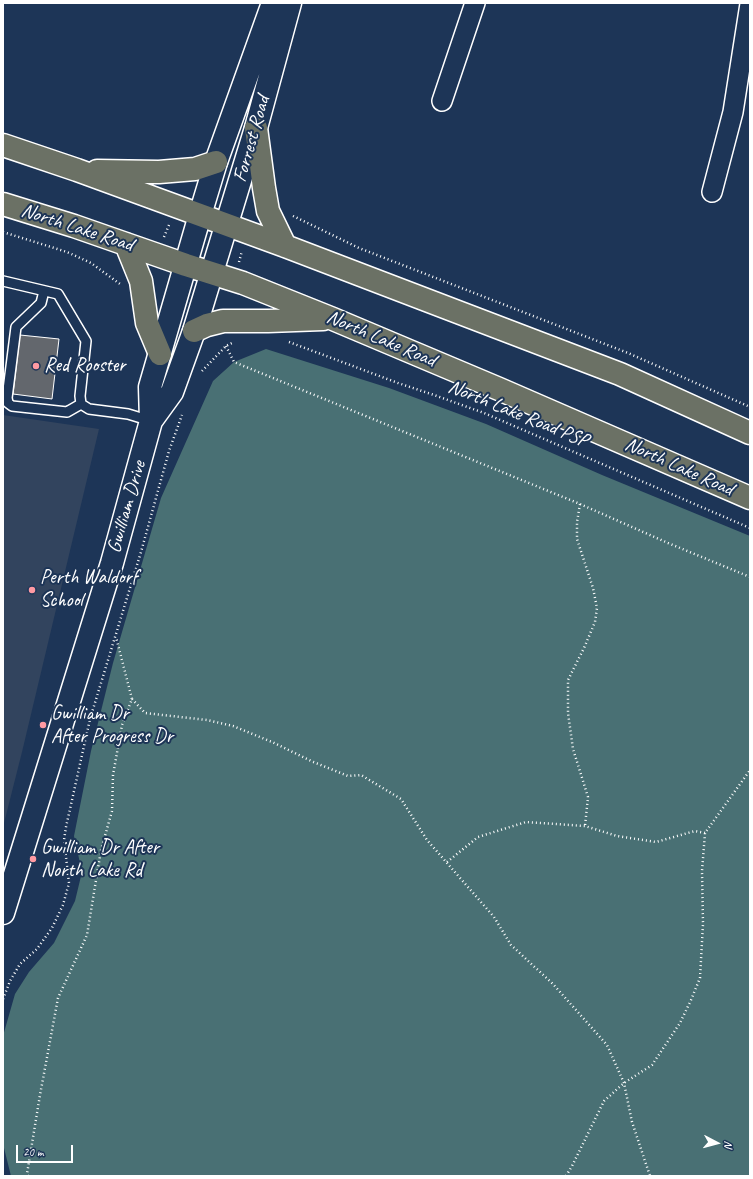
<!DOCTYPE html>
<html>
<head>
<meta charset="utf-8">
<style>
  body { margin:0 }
  #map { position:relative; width:753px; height:1179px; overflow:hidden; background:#1d3557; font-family:Caveat,sans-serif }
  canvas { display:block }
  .frame { position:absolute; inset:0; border:4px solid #fff; pointer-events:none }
  .north { position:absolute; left:697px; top:1123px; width:40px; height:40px; -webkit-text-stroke:3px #1d3557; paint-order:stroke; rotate:96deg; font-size:11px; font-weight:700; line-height:16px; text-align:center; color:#fff }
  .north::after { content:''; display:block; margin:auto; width:14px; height:18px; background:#fff; clip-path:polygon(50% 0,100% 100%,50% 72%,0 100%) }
  .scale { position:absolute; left:16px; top:1145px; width:57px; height:18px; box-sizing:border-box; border:2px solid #fff; border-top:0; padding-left:5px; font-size:12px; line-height:14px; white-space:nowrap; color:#fff; -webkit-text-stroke:3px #1d3557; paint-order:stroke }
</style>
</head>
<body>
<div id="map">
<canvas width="753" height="1179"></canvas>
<div class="frame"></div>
<div class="north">N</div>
<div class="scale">20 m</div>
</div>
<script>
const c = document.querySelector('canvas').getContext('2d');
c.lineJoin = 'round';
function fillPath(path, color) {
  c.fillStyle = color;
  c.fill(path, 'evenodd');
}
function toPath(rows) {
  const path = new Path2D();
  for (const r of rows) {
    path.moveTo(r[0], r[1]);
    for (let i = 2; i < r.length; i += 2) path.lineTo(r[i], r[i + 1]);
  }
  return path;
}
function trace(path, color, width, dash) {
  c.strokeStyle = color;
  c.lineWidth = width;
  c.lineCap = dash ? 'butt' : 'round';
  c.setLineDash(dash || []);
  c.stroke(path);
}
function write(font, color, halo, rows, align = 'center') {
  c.font = font + ' Caveat,sans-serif';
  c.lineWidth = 4;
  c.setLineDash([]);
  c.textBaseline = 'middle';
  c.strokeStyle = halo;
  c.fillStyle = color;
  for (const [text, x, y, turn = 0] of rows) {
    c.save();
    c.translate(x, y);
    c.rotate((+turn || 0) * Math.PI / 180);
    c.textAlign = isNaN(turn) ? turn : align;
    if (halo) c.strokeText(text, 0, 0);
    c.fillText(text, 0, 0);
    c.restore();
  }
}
fillPath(toPath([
  [3,415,99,429,22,752,3,827]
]), '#32445e');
fillPath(toPath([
  [266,349,389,388,486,424,602,475,750,536,750,1176,11,1176,3,1144,3,1036,15,994,29,972,54,943,75,901,82,872,74,836,91,751,113,663,161,498,213,381,234,362]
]), '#497074');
const building = toPath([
  [20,335,59,339,52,399,13,394,20,335]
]);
fillPath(building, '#63676d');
trace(building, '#fff', 1);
const lane = toPath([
  [3,281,58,294,86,341,80,396,81,404,89,409,128,414,151,421],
  [44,291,41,303,16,327,7,398,8,403,12,406,67,412,81,404]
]);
const street = toPath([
  [442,101,475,3],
  [712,192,733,112,750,4]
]);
const secondary = toPath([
  [151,421,172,392,194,331,256,128,290,3],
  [3,913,112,563,151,421,150,387,200,215,216,162,273,3]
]);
const primary = toPath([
  [256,128,264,188,268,211,285,246],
  [3,145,77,170,285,246,620,374,750,433],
  [97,171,159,172,195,169,216,162],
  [3,204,74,226,186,265,243,283,333,319,499,389,750,498],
  [126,244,141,281,147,323,160,354],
  [194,331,207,325,223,321,268,321,323,319]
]);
trace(lane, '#fff', 12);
trace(street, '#fff', 22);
trace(secondary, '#fff', 25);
trace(primary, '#fff', 25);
trace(toPath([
  [293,216,359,248,628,353,750,407],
  [3,232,67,252,91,263,120,284],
  [164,237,169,225],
  [239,262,242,251],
  [289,342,398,383,434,395,484,413,750,528],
  [226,346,234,362,580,504,668,543,750,577],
  [202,371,226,346,234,342],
  [580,504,577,522,577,539,593,588,597,608,595,622,584,648,568,680,568,713,573,749,588,797,585,826],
  [132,699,145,713,207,720,233,726,272,742,311,761,348,776,361,775,401,799,427,840,494,917,511,945,553,984,607,1045,624,1083,632,1122,650,1176],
  [447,862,478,837,526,822,585,826,617,836,656,842,695,831,705,833],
  [3,999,10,981,20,964,37,949,52,928,63,905,69,883,64,840,66,827,90,719,141,552,169,451,182,415],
  [28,1176,27,1174,40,1095,58,998,87,935,101,850,112,811,113,775,122,725,132,699,116,637],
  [566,1176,572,1166,604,1101,624,1083,652,1065,680,1023,691,1000,700,978,703,924,702,871,705,833,750,770]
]), '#fff', 2.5, [1, 3]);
trace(lane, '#1d3557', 9);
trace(street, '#1d3557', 19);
trace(secondary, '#1d3557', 22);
trace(primary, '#6b7165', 22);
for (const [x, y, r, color] of [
  [36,366,4,"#ff9aa2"],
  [32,590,4,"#ff9aa2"],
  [43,725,4,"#ff9aa2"],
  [33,859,4,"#ff9aa2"]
]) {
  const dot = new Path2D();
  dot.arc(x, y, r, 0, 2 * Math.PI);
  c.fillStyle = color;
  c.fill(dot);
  trace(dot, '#1d3557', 1.5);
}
write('20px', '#fff', '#1d3557', [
  ["Forrest Road",252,139,-74],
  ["North Lake Road",77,228,18],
  ["North Lake Road",381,339,23],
  ["North Lake Road PSP",518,414,22],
  ["North Lake Road",679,467,24],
  ["Gwilliam Drive",127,507,-74]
]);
write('20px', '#fff', '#1d3557', [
  ["Red Rooster",44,366],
  ["Perth Waldorf",40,578],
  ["School",40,601],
  ["Gwilliam Dr",51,714],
  ["After Progress Dr",51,737],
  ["Gwilliam Dr After",41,848],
  ["North Lake Rd",41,871]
], 'left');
</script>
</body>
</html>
